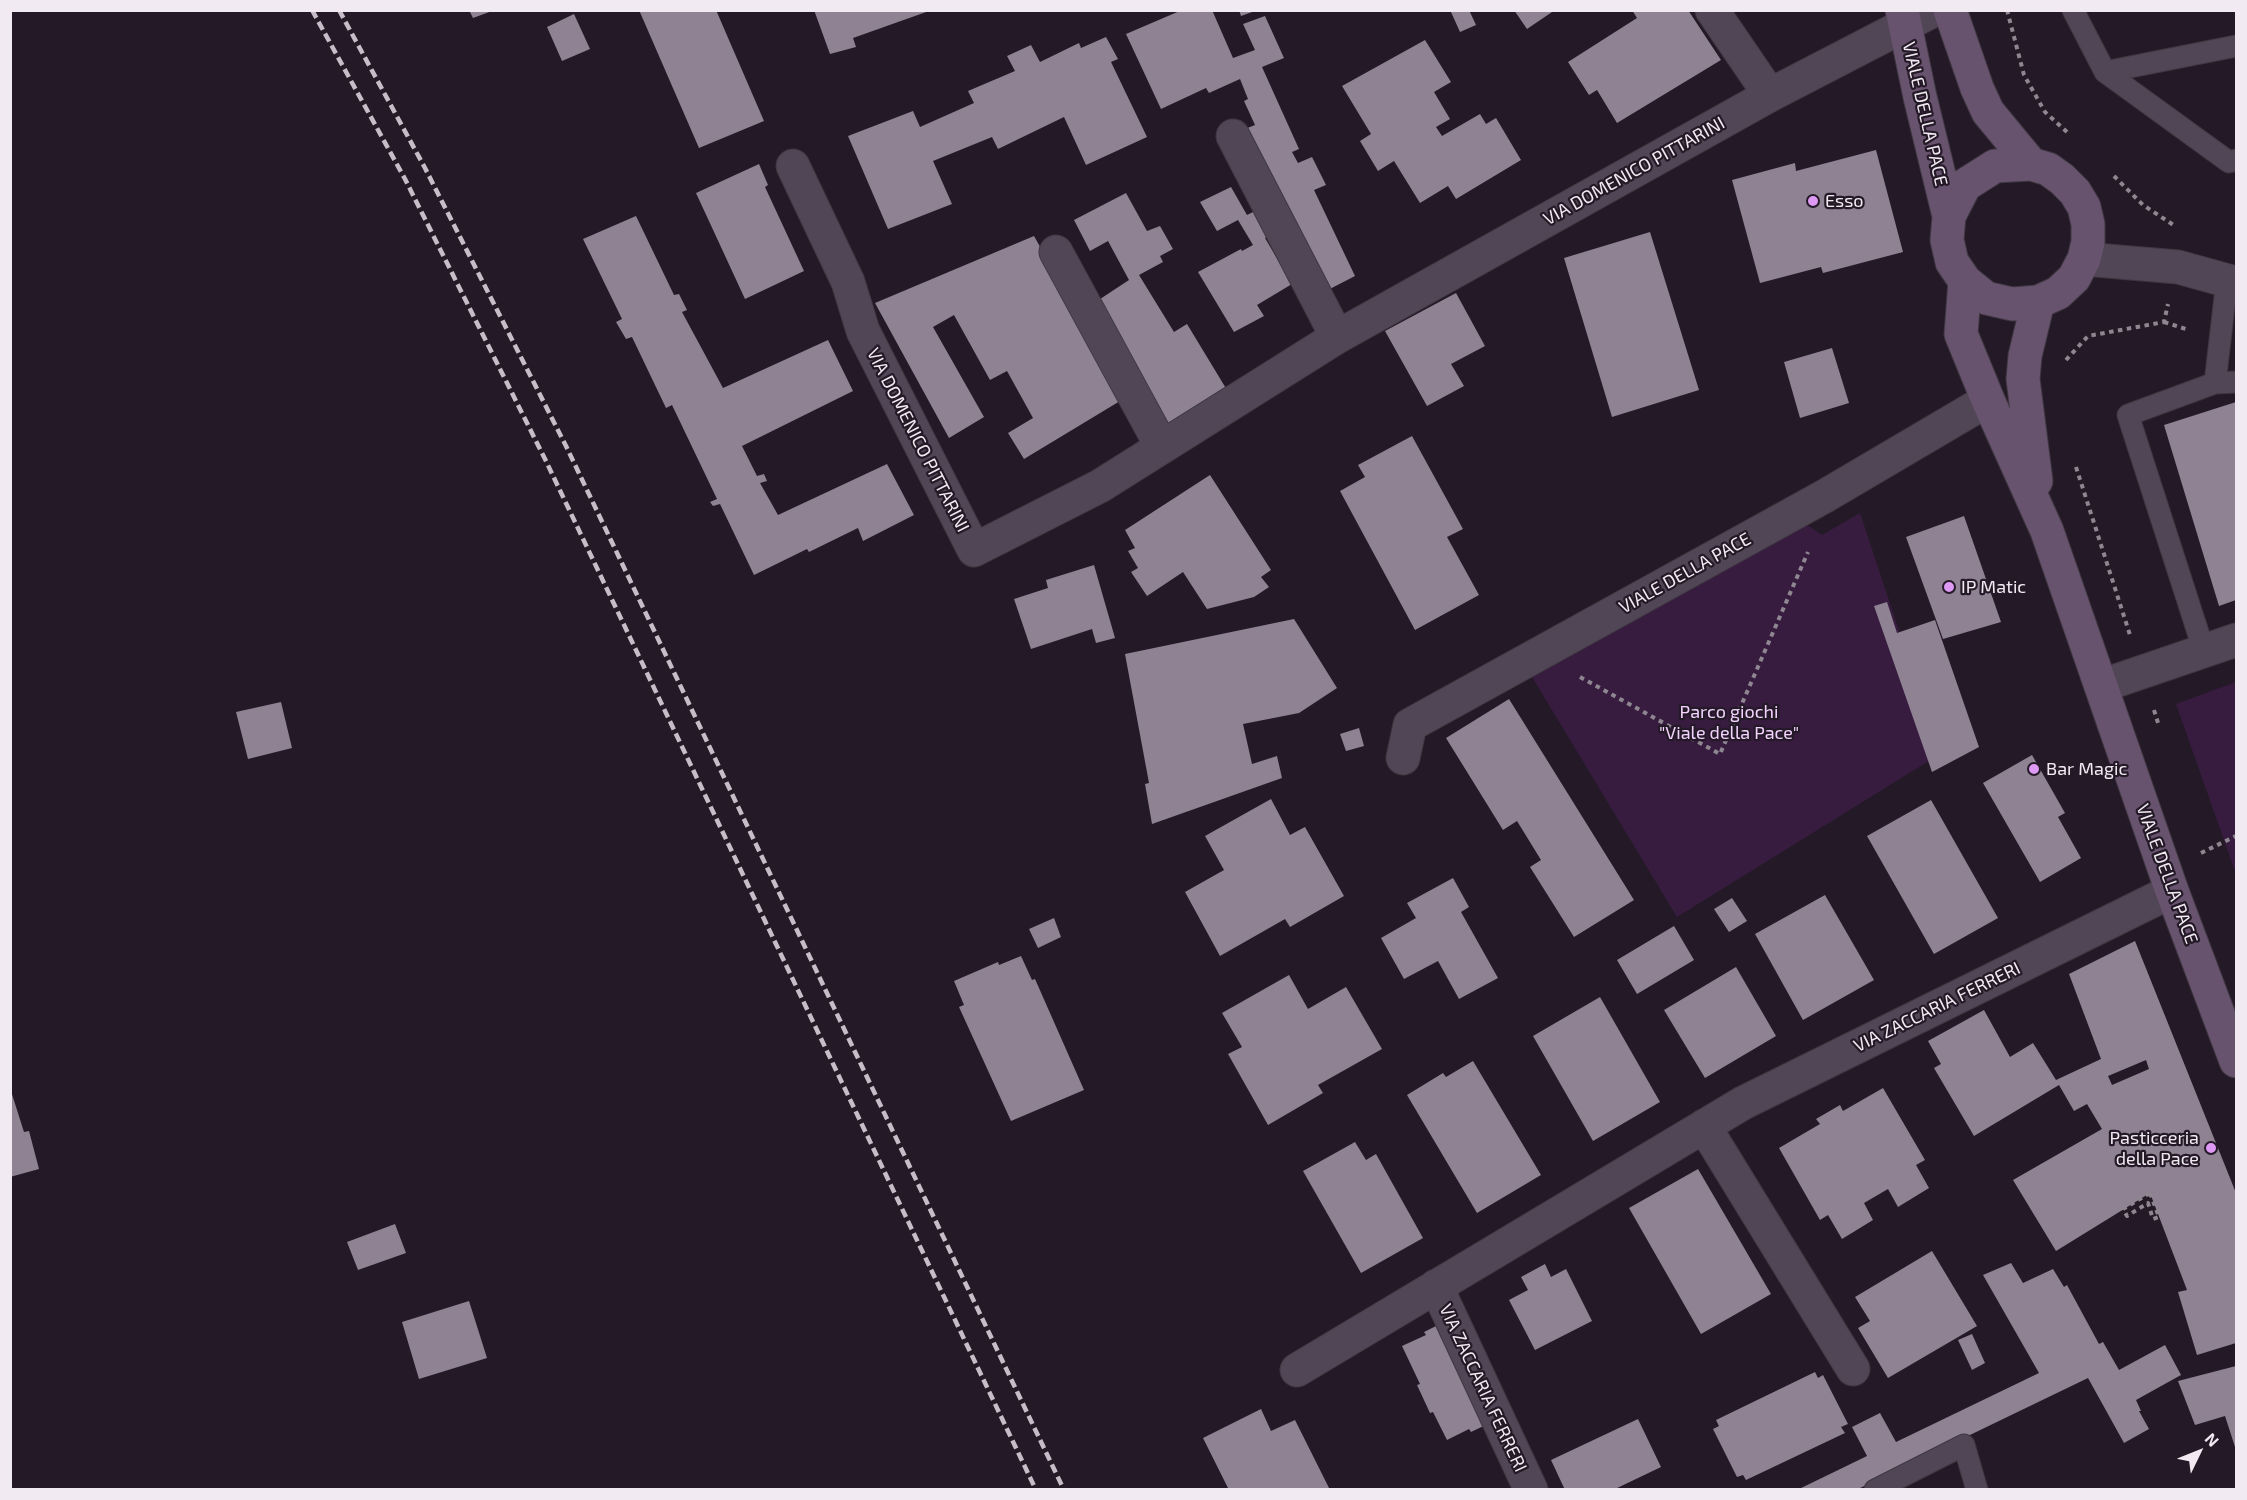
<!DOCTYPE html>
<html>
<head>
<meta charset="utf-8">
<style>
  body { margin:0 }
  #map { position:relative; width:2247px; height:1500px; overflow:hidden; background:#241a27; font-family:"Exo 2",sans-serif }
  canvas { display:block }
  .frame { position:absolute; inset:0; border:12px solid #f1eaf3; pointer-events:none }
  .north { position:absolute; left:2169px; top:1422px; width:60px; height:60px; -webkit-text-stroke:4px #241a27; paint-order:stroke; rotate:47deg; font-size:16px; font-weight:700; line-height:24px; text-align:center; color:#f1eaf3 }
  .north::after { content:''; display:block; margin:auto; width:21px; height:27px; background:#f1eaf3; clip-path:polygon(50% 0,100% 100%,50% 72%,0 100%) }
</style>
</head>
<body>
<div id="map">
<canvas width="2247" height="1500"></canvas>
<div class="frame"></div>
<div class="north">N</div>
</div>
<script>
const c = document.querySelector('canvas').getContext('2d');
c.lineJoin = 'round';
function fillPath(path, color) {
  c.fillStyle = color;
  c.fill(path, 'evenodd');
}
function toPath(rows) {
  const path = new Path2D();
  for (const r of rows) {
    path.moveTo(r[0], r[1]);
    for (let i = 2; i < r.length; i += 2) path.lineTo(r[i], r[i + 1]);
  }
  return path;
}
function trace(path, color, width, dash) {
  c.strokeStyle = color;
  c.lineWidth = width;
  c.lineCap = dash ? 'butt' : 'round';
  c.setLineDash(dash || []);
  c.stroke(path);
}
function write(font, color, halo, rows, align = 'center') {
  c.font = font + ' "Exo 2",sans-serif';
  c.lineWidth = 4.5;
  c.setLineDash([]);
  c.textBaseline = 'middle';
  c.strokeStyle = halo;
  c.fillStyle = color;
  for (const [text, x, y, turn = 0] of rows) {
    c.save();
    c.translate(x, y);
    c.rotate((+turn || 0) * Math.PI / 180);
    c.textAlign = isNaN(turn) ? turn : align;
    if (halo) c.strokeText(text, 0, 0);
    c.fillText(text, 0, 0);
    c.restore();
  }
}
fillPath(toPath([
  [1860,513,1940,754,1677,917,1532,677,1801,521,1822,535],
  [2236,682,2236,874,2176,704]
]), '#371c40');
fillPath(toPath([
  [469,10,492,10,492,11,473,18],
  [639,10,716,10,764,121,699,148],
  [814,10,929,10,929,11,853,38,856,47,830,54],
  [1182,10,1212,10,1233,58,1255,50,1243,24,1265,16,1284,58,1262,67,1299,149,1292,152,1298,163,1312,157,1326,185,1314,190,1355,276,1322,293,1245,129,1255,125,1244,101,1248,99,1240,79,1209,93,1206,88,1161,109,1126,34],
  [1239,10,1255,10,1255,11,1241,16],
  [1455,10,1469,10,1476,25,1460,32,1451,12],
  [1514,10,1555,10,1527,29],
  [1632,10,1688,10,1721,60,1617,123,1597,90,1589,95,1568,62,1637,18],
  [574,14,590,49,562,61,547,27],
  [1106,37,1118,59,1111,62,1147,137,1086,165,1064,117,998,149,992,137,933,161,952,204,888,229,848,136,913,111,920,127,974,103,968,91,1015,71,1007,56,1031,45,1040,62,1079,43,1081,48],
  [1425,40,1451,82,1434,92,1450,119,1436,127,1442,136,1480,114,1486,124,1496,118,1521,160,1456,199,1448,186,1420,203,1394,161,1378,171,1360,141,1371,134,1342,86],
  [1876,150,1903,252,1823,273,1821,267,1760,283,1732,180,1795,163,1796,171],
  [759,164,768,185,765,187,804,271,745,299,696,193],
  [1231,187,1247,215,1259,209,1273,234,1265,238,1292,284,1257,305,1264,316,1234,332,1198,272,1241,249,1242,251,1253,245,1238,220,1217,231,1200,202],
  [1126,193,1147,231,1160,226,1173,249,1160,256,1163,262,1139,275,1174,332,1187,324,1227,390,1167,427,1091,305,1129,280,1108,241,1090,251,1074,220],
  [636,216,674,295,679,294,687,310,682,312,723,388,828,340,853,391,742,446,757,476,764,474,767,481,760,483,778,515,887,464,914,515,863,541,858,528,809,552,807,549,754,575,720,504,713,506,710,502,717,499,672,405,666,408,632,337,626,339,616,322,622,319,583,239],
  [1650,232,1699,390,1612,417,1564,258],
  [1034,236,1125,398,1024,459,1008,433,1033,418,1007,371,990,380,954,315,933,327,984,417,949,438,875,303],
  [1456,293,1485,346,1451,364,1464,386,1427,406,1385,331],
  [1832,348,1849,403,1800,418,1784,362],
  [2236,402,2236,600,2219,606,2164,425],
  [1412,436,1463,529,1447,537,1479,595,1415,630,1340,491,1365,477,1358,465],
  [1210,475,1271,570,1261,577,1269,587,1254,597,1207,609,1183,572,1147,596,1131,572,1138,568,1128,551,1135,548,1125,530],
  [1964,516,2001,622,1943,639,1906,537],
  [1094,565,1115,638,1096,643,1092,629,1031,649,1014,599,1048,588,1046,580],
  [1887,602,1897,633,1935,620,1979,747,1932,772,1874,606],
  [1294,619,1337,688,1299,713,1243,724,1252,764,1277,756,1282,778,1152,824,1145,784,1149,783,1125,654],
  [1509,699,1634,900,1574,937,1530,867,1541,860,1517,821,1503,830,1446,738],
  [281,702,292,748,248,759,236,712],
  [1359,728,1364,746,1346,751,1340,734],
  [2032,755,2065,813,2058,817,2081,858,2040,882,1983,783],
  [1271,799,1290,835,1305,827,1344,896,1290,927,1285,919,1220,956,1185,892,1224,870,1205,836],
  [1931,800,1998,918,1934,954,1867,836],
  [1453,878,1469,907,1461,912,1498,978,1459,999,1438,961,1404,979,1381,938,1416,918,1407,903],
  [1825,895,1874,980,1803,1020,1755,934],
  [1732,898,1747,921,1729,932,1714,909],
  [1054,918,1061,937,1038,948,1029,929],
  [1674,926,1694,960,1637,994,1617,960],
  [2135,941,2236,1193,2236,1343,2197,1355,2178,1292,2187,1290,2150,1193,2056,1251,2013,1180,2102,1129,2087,1104,2074,1111,2059,1085,1974,1136,1934,1068,1941,1064,1928,1041,1984,1010,2010,1057,2033,1043,2056,1080,2101,1059,2069,974],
  [2146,1060,2149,1069,2112,1085,2108,1076],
  [1021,956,1032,980,1035,979,1084,1090,1011,1121,959,1007,964,1005,954,981,998,962,999,965],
  [1736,967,1776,1036,1705,1078,1664,1010],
  [1289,975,1308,1009,1346,987,1382,1049,1318,1085,1323,1093,1268,1125,1228,1054,1242,1047,1222,1013],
  [1600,997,1660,1102,1593,1141,1533,1036],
  [1473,1061,1541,1175,1477,1213,1407,1095,1443,1073,1446,1077],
  [10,1088,24,1132,29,1131,39,1169,10,1177],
  [1883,1088,1925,1160,1916,1165,1929,1188,1898,1207,1888,1189,1864,1203,1873,1220,1842,1239,1828,1215,1820,1220,1779,1148,1820,1124,1816,1119,1840,1105,1843,1111],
  [1355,1142,1366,1160,1376,1154,1423,1238,1361,1273,1303,1171],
  [1698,1169,1771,1294,1701,1334,1629,1208],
  [395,1224,406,1253,358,1270,347,1242],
  [1932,1251,1977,1326,1888,1378,1858,1328,1870,1321,1855,1297],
  [2011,1263,2023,1283,2053,1269,2064,1287,2067,1285,2099,1344,2103,1342,2119,1370,2165,1345,2181,1375,2136,1400,2141,1411,2139,1411,2149,1429,2124,1443,2088,1378,1856,1490,1797,1490,1867,1456,1852,1427,1880,1413,1896,1442,2039,1373,1983,1275],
  [1545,1264,1551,1277,1566,1269,1592,1321,1535,1350,1509,1300,1528,1290,1521,1277],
  [469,1301,487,1358,419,1379,402,1322],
  [1444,1322,1492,1422,1471,1432,1469,1429,1447,1440,1433,1412,1430,1413,1417,1385,1420,1384,1402,1346,1426,1335,1424,1332],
  [1972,1334,1985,1363,1972,1370,1958,1340],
  [2236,1366,2236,1450,2225,1416,2195,1425,2178,1381],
  [1815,1372,1818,1378,1823,1375,1848,1424,1841,1427,1845,1433,1746,1480,1743,1475,1737,1477,1713,1429,1719,1426,1716,1420],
  [1261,1409,1271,1431,1295,1420,1330,1490,1229,1490,1203,1438],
  [1638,1419,1661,1467,1613,1490,1565,1490,1551,1460]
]), '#8f8293');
const service = toPath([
  [2073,10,2105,72,2229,162,2236,160],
  [2105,72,2236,46],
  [2215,383,2227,280],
  [2204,651,2128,415,2215,383,2236,382],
  [1875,1490,1964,1445,1977,1490]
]);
const minor = toPath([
  [1712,10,1770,95],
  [1233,136,1337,337],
  [793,166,848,282,863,331,974,550,1100,486,1337,337,1770,95,1934,10],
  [1056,252,1162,447],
  [2084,259,2178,267,2236,283],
  [2101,686,2236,640],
  [1403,758,1410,725,1825,496,1988,400],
  [1704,1126,1853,1369],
  [1436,1286,1531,1490],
  [1297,1370,1743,1103,2172,891]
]);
const secondary = toPath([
  [1902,10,1920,97,1949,216,1947,240,1952,262,1965,281,1986,298,2012,304,2038,302,2058,293,2074,278,2084,259,2088,242,2088,224,2084,207,2075,192,2062,179,2048,169,2031,164,1995,166,1965,185,1949,216],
  [1950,10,1977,88,1988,112,2031,164],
  [1965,281,1961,334,1988,400,2047,531,2172,891,2236,1061],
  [2036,481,2023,379,2025,356,2038,302]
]);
trace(service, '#3f3742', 23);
trace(minor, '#3f3742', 35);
trace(secondary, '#3f3742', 35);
trace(toPath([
  [2007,10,2024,75,2045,112,2067,132],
  [2114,176,2143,205,2175,226],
  [2164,322,2189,330],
  [2066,360,2088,336,2164,322,2168,304],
  [2076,467,2130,635],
  [1580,677,1720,754,1808,552],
  [2154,710,2159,726],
  [2201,853,2236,836],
  [2150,1193,2159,1217,2153,1219,2148,1203,2127,1216,2123,1209,2150,1193]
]), '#8e8690', 4, [4.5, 4.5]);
trace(service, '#514655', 21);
trace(minor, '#514655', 33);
trace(secondary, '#68536e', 33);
trace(toPath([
  [312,10,405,179,545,459,1036,1490],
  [339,10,425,168,566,446,1064,1490]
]), '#c5bdc7', 4.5, [9, 4.5]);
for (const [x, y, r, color] of [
  [1813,201,6,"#dd99f3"],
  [1949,587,6,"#dd99f3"],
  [2034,769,6,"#dd99f3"],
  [2211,1148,6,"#dd99f3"]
]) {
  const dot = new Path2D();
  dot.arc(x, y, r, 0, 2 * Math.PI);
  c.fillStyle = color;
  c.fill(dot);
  trace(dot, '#241a27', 2);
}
write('18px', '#f1eaf3', '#241a27', [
  ["VIALE DELLA PACE",1925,114,77],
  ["VIA DOMENICO PITTARINI",1634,171,-29],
  ["VIA DOMENICO PITTARINI",918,440,63],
  ["VIALE DELLA PACE",1685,573,-29],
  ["VIALE DELLA PACE",2167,874,70],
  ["VIA ZACCARIA FERRERI",1937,1007,-26],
  ["VIA ZACCARIA FERRERI",1483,1388,65]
]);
write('18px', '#f1eaf3', '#241a27', [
  ["Esso",1825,201],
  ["IP Matic",1961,587],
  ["Bar Magic",2046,769],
  ["Pasticceria",2199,1138,"right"],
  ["della Pace",2199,1159,"right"]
], 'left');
write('18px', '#f3d3fe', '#241a27', [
  ["Parco giochi",1729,712],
  ["\"Viale della Pace\"",1729,733]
]);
</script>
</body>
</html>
